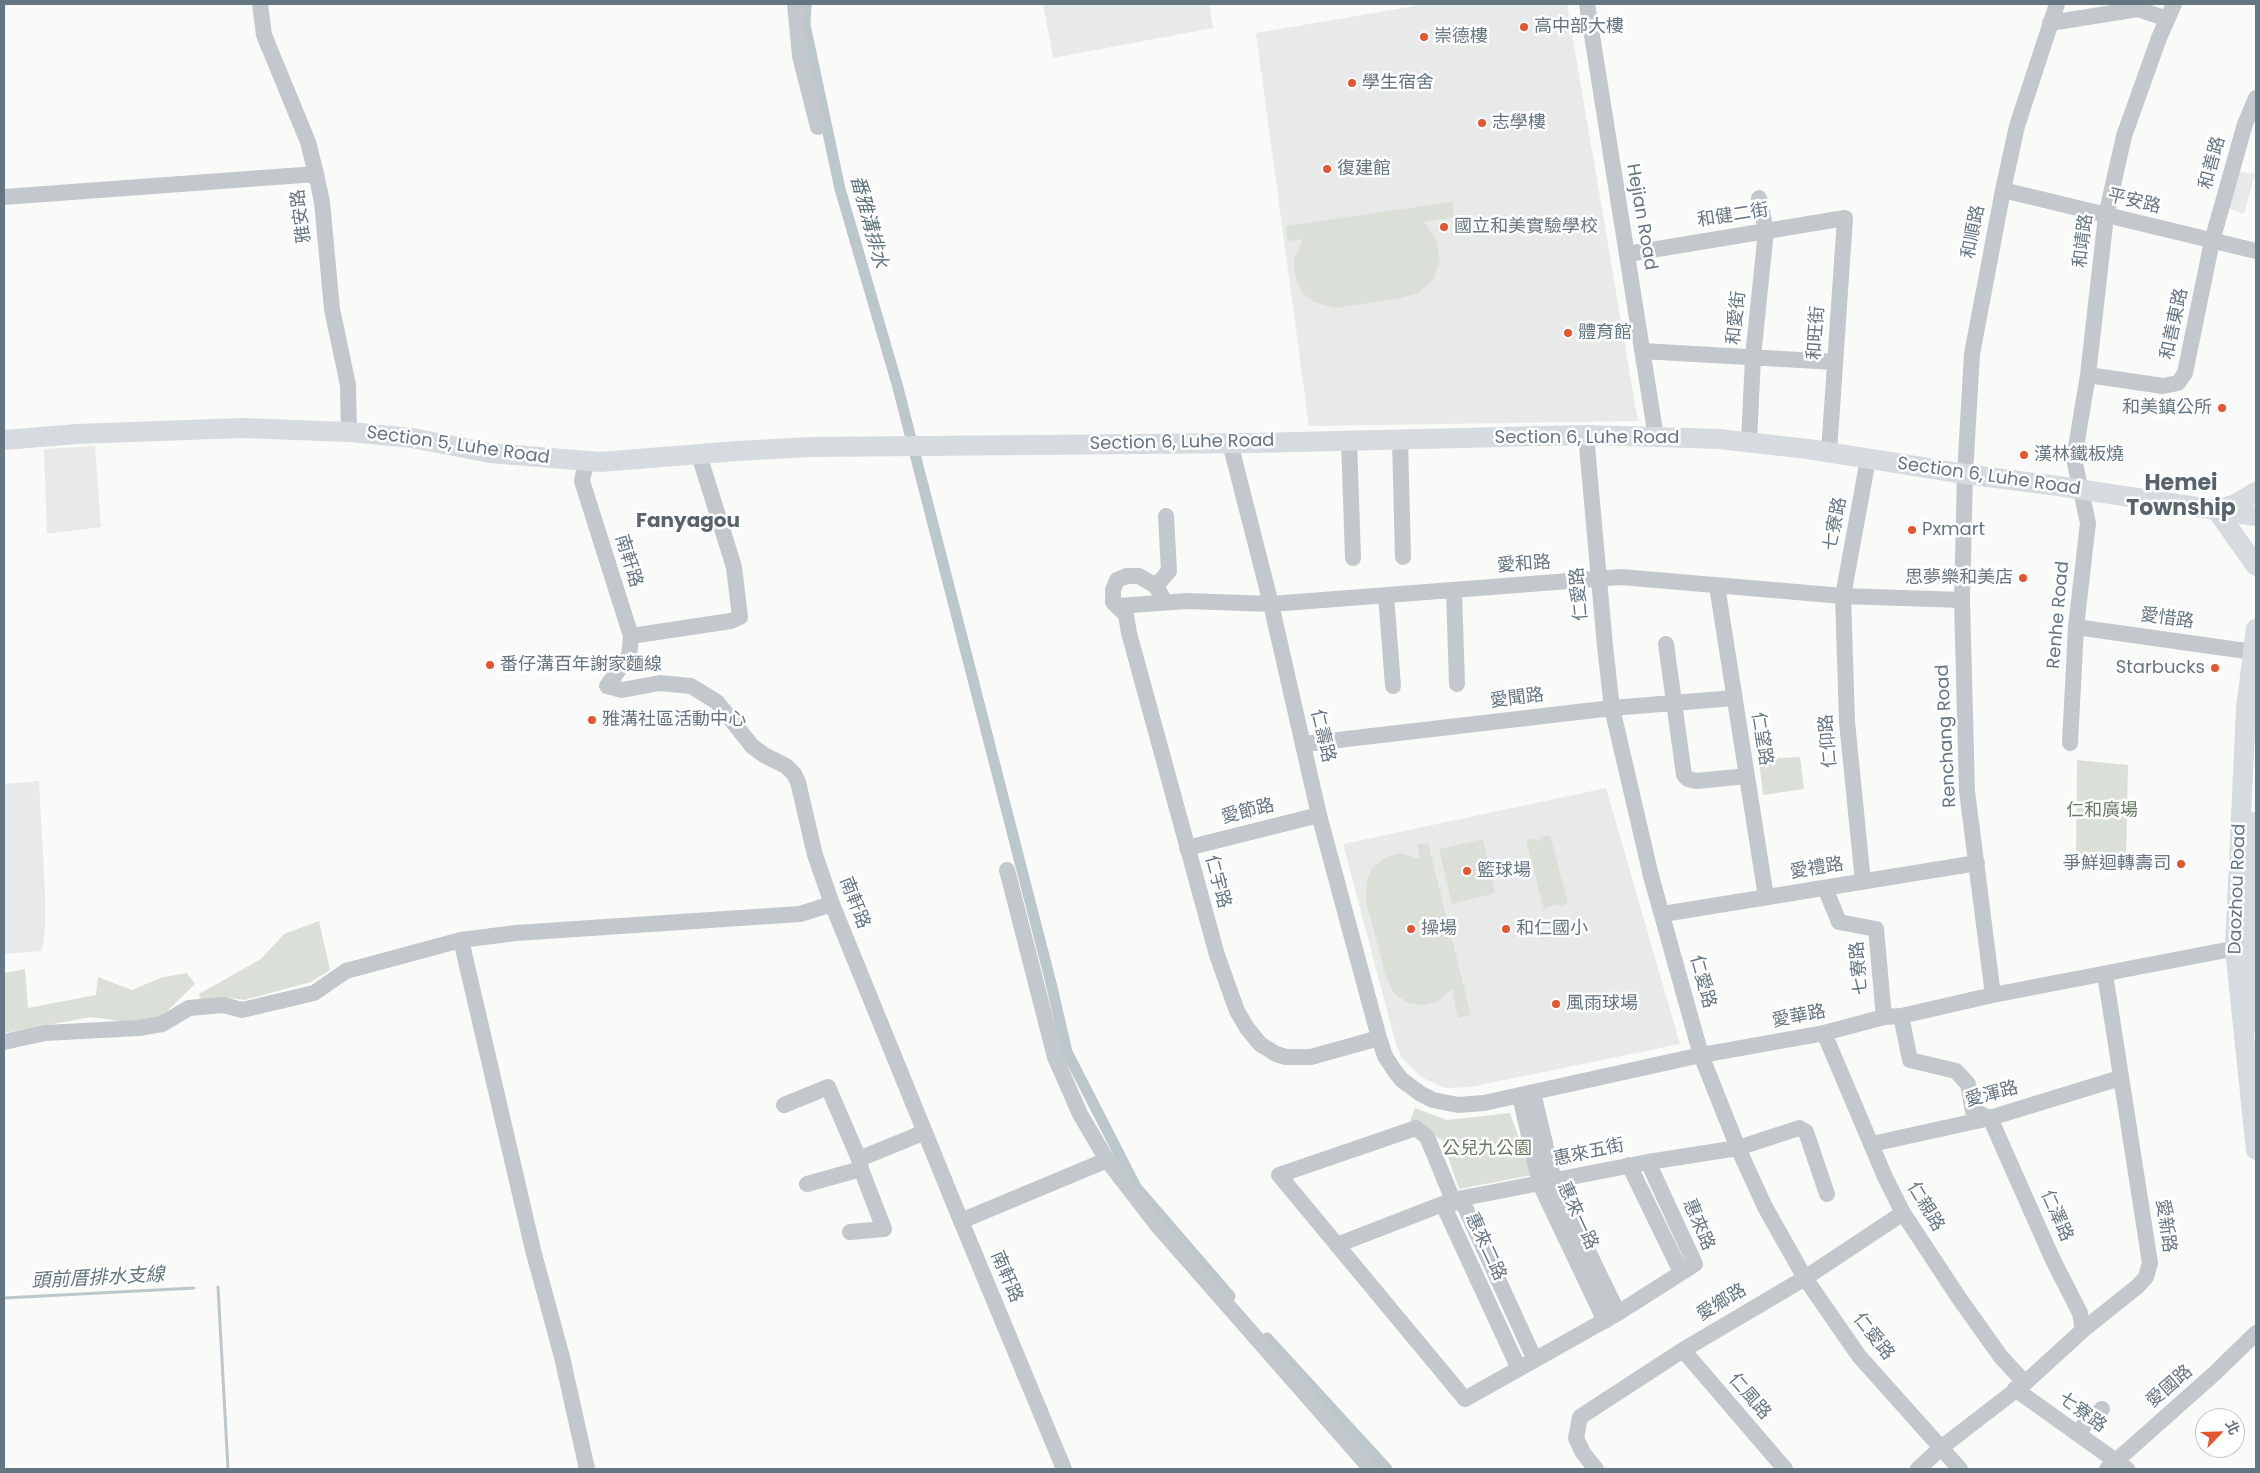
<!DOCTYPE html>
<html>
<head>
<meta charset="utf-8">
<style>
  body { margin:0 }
  #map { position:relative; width:2260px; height:1473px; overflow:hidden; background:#fafaf8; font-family:Poppins,"Noto Sans TC",sans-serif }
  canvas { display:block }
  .frame { position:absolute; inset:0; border:5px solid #657683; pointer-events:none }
  .north { position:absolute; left:2195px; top:1408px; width:50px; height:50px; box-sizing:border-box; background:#fff; border:1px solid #c1c8cd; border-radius:50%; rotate:66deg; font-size:14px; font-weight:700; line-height:20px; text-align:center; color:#657683 }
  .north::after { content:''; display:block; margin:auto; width:18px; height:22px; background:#e4572e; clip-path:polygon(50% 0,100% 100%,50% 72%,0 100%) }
</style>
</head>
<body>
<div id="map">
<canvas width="2260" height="1473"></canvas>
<div class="frame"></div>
<div class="north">北</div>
</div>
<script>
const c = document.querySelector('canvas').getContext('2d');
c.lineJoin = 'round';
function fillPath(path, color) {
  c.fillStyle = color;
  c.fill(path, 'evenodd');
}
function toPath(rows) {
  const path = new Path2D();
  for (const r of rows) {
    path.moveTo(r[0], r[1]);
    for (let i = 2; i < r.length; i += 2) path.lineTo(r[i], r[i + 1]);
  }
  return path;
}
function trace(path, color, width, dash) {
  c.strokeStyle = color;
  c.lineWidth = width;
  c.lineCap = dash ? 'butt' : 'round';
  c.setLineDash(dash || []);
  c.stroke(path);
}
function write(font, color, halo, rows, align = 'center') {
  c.font = font + ' Poppins,"Noto Sans TC",sans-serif';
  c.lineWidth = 5;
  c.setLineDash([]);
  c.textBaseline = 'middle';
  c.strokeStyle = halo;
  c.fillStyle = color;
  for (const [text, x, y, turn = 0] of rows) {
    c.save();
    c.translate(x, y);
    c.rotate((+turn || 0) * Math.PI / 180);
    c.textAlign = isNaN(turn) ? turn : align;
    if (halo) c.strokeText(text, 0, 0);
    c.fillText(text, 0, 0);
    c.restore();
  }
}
fillPath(toPath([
  [1043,4,1209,4,1213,28,1053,58],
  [1427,4,1567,4,1638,421,1309,426,1256,33],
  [2235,171,2255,174,2244,214,2225,207],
  [95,446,101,527,47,534,44,449],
  [39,781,45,893,45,929,42,951,4,954,4,784],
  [1606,788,1680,1044,1470,1087,1444,1088,1421,1077,1401,1057,1396,1044,1343,844]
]), '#e8e9e9');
fillPath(toPath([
  [1452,202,1454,217,1424,222,1436,239,1440,261,1433,280,1418,293,1401,298,1335,308,1314,302,1304,294,1298,284,1294,272,1294,260,1303,239,1288,241,1286,226],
  [1800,757,1804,789,1763,795,1759,759],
  [2077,760,2128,765,2126,859,2076,857],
  [1550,835,1568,903,1559,906,1555,904,1544,909,1526,841,1534,838,1539,842,1541,837],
  [1483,839,1495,893,1452,904,1439,849],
  [1428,843,1471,1015,1458,1018,1452,989,1436,1002,1422,1005,1409,1003,1397,996,1392,990,1386,976,1366,901,1367,879,1374,866,1386,857,1400,853,1420,859,1417,845],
  [319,921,330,970,311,982,244,1000,229,998,201,1000,199,994,261,959,284,934],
  [25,969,28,1008,96,995,98,977,132,990,163,977,187,973,195,984,161,1017,127,1022,91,1017,4,1033,4,973],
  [1415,1108,1447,1120,1510,1113,1532,1175,1459,1189,1442,1140,1410,1121]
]), '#dadfd7');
trace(toPath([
  [218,1287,228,1469],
  [4,1298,194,1288]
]), '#bbc7cb', 3);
trace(toPath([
  [806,4,805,25,840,189,897,384,1051,983,1067,1052,1136,1187,1230,1296],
  [1267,1338,1387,1469]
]), '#bbc7cb', 11);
trace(toPath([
  [260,4,264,35,308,142,316,174,322,202,332,309,348,385,349,432],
  [795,4,800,56,818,127],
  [1587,4,1656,437],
  [2050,23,2138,9,2167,19],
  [2003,190,2256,251],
  [4,197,316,174],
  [1627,254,1845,218,1829,452],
  [1642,351,1835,362],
  [2088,375,2163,386,2178,383,2185,373,2212,241,2245,124,2256,98],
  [1586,435,1605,646,1612,708,1651,876,1701,1055,1738,1148,1765,1207,1805,1278,1859,1356,1960,1469],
  [1400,440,1403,557],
  [1349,441,1353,558],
  [1749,442,1753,357,1766,231,1759,198],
  [1230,443,1271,604,1319,815,1379,1038,1385,1056,1394,1070,1402,1080,1421,1094,1433,1100,1458,1105,1484,1103,1701,1055,1824,1033,1884,1017,1901,1016,1993,995,2247,946],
  [586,462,582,481,631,636,629,656,607,686,622,690,660,683,691,686,717,702,752,746,764,755,786,766,794,774,798,782,815,855,832,904,961,1221,1064,1469],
  [1156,586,1169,571,1166,516],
  [1717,586,1766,897],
  [1454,590,1457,684],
  [1386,595,1393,686],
  [1165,602,1156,586,1139,576,1127,576,1117,580,1113,590,1113,602,1126,615,1129,633,1217,955,1237,1011,1247,1028,1260,1044,1276,1054,1286,1057,1311,1057,1379,1038],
  [1118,606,1187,601,1271,604,1621,577,1843,596,1962,600],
  [2076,627,2253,652],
  [631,636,731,621,740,617,734,567,699,455],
  [1666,644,1684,775,1688,779,1696,781,1747,776],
  [2070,743,2076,627,2088,523,2074,459,2088,375,2106,216,2124,136,2159,38,2174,4],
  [1304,744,1612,708,1734,698],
  [1187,848,1319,815],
  [1007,870,1055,1057,1080,1114,1107,1160,1158,1226,1371,1469],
  [1863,882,1847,722,1843,596,1868,459],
  [1825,888,1839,922,1876,929,1884,1017],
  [1663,914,1977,863],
  [461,940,533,1250,562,1357,587,1469],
  [1993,995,1967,791,1962,600,1965,474,1972,354,2003,190,2017,126,2057,4],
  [1901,1016,1910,1060,1956,1071,1968,1084,1973,1111,1990,1118,2053,1260,2080,1313,2083,1330],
  [1824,1033,1885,1177,1903,1213,1959,1298,2001,1357,2025,1383],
  [4,1042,45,1033,139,1028,162,1024,189,1008,223,1005,242,1010,314,993,346,971,461,940,516,933,800,914,832,904],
  [1533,1093,1554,1181,1618,1313],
  [1520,1096,1540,1184,1605,1321],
  [784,1105,828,1087,859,1159,861,1169,884,1229,850,1232],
  [1872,1144,1990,1118,2120,1078],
  [859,1159,925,1132],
  [1629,1165,1681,1272],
  [807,1184,861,1169],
  [1453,1200,1427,1137,1416,1128,1279,1175,1465,1399,1618,1313,1695,1264,1648,1162],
  [1453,1200,1446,1211,1519,1369],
  [1453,1200,1464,1205,1535,1360],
  [961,1221,1107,1160],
  [1337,1245,1453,1200,1648,1162,1738,1148,1799,1128,1806,1132,1827,1194],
  [1683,1350,1785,1469],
  [2015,1389,2127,1469],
  [2076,1433,2102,1409],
  [1596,1469,1583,1453,1576,1438,1580,1417,1683,1350,1805,1278,1903,1213],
  [1918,1469,1942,1447,2025,1383,2083,1330,2138,1286,2146,1277,2150,1263,2105,974],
  [2107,1469,2215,1373,2256,1333]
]), '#c3c8cc', 16);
trace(toPath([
  [4,440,77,434,242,428,349,432,412,438,490,453,600,462,737,451,810,447,1254,443,1586,435,1656,437,1719,439,1808,449,1965,474,2058,486,2256,516],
  [2256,492,2237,503,2217,511,2256,566],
  [2256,629,2246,708,2235,949,2256,1150],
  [2253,822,2252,956,2256,1023]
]), '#d6dbdf', 20);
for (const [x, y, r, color] of [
  [1524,27,5,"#e4572e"],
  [1424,37,5,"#e4572e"],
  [1352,83,5,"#e4572e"],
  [1482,123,5,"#e4572e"],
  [1327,169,5,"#e4572e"],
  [1444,227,5,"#e4572e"],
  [1568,333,5,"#e4572e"],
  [2222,408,5,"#e4572e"],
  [2024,455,5,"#e4572e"],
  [1912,530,5,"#e4572e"],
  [2023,578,5,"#e4572e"],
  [490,665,5,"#e4572e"],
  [2215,668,5,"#e4572e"],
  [592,720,5,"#e4572e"],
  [2181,864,5,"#e4572e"],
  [1467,871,5,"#e4572e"],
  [1411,929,5,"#e4572e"],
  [1506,929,5,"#e4572e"],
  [1556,1004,5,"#e4572e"]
]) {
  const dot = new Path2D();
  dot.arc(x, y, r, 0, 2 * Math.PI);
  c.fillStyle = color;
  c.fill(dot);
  trace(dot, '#fff', 2);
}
write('18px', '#657683', '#fff', [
  ["高中部大樓",1534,27],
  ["崇德樓",1434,37],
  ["學生宿舍",1362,83],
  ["志學樓",1492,123],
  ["復建館",1337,169],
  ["國立和美實驗學校",1454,227],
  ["體育館",1578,333],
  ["和美鎮公所",2212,408,"right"],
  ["漢林鐵板燒",2034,455],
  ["Pxmart",1922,530],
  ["思夢樂和美店",2013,578,"right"],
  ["番仔溝百年謝家麵線",500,665],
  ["Starbucks",2205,668,"right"],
  ["雅溝社區活動中心",602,720],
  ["爭鮮迴轉壽司",2171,864,"right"],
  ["籃球場",1477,871],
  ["操場",1421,929],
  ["和仁國小",1516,929],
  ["風雨球場",1566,1004]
], 'left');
write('18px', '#657683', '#fff', [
  ["和善路",2213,163,-75],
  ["平安路",2134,202,13],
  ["雅安路",302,216,-97],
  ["和健二街",1733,216,-9],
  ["Hejian Road",1641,217,80],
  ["和順路",1974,232,-79],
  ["和靖路",2084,241,-83],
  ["和愛街",1737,318,-84],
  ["和善東路",2175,324,-78],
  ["和旺街",1817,333,-86],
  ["Section 6, Luhe Road",1587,438],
  ["Section 6, Luhe Road",1182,443,-1],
  ["Section 5, Luhe Road",458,446,8],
  ["Section 6, Luhe Road",1989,477,8],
  ["七寮路",1836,524,-79],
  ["南軒路",628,561,73],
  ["愛和路",1524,565,-4],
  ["仁愛路",1580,594,-95],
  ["Renhe Road",2059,615,-85],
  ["愛惜路",2167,619,8],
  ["愛聞路",1517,699,-7],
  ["仁壽路",1322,736,77],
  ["Renchang Road",1947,736,-93],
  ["仁望路",1761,739,81],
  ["仁仰路",1829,741,-95],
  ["愛節路",1248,812,-14],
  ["愛禮路",1817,869,-9],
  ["仁宇路",1217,882,75],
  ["Daozhou Road",2238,889,-88],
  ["南軒路",854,903,69],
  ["七寮路",1860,968,-95],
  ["仁愛路",1702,982,75],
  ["愛華路",1799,1017,-11],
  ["愛渾路",1992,1095,-15],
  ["惠來五街",1589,1153,-12],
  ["仁親路",1925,1207,59],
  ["惠來一路",1577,1216,65],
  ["仁澤路",2056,1216,66],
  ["惠來路",1698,1225,67],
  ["愛新路",2165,1226,82],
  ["惠來二路",1485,1247,65],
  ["南軒路",1006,1277,67],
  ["愛鄉路",1722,1303,-31],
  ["仁愛路",1873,1337,52],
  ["愛國路",2170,1387,-41],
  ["仁風路",1749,1397,49],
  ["七寮路",2082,1413,36]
]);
write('18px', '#687a64', '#fff', [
  ["仁和廣場",2102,811],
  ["公兒九公園",1487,1149]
]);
write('italic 19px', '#60757c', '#fff', [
  ["番雅溝排水",868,222,75],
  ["頭前厝排水支線",98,1279,-3]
]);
write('bold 20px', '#57646e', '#fff', [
  ["Fanyagou",688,522]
]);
write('bold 22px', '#57646e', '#fff', [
  ["Hemei",2181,484],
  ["Township",2181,509]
]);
</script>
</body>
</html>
